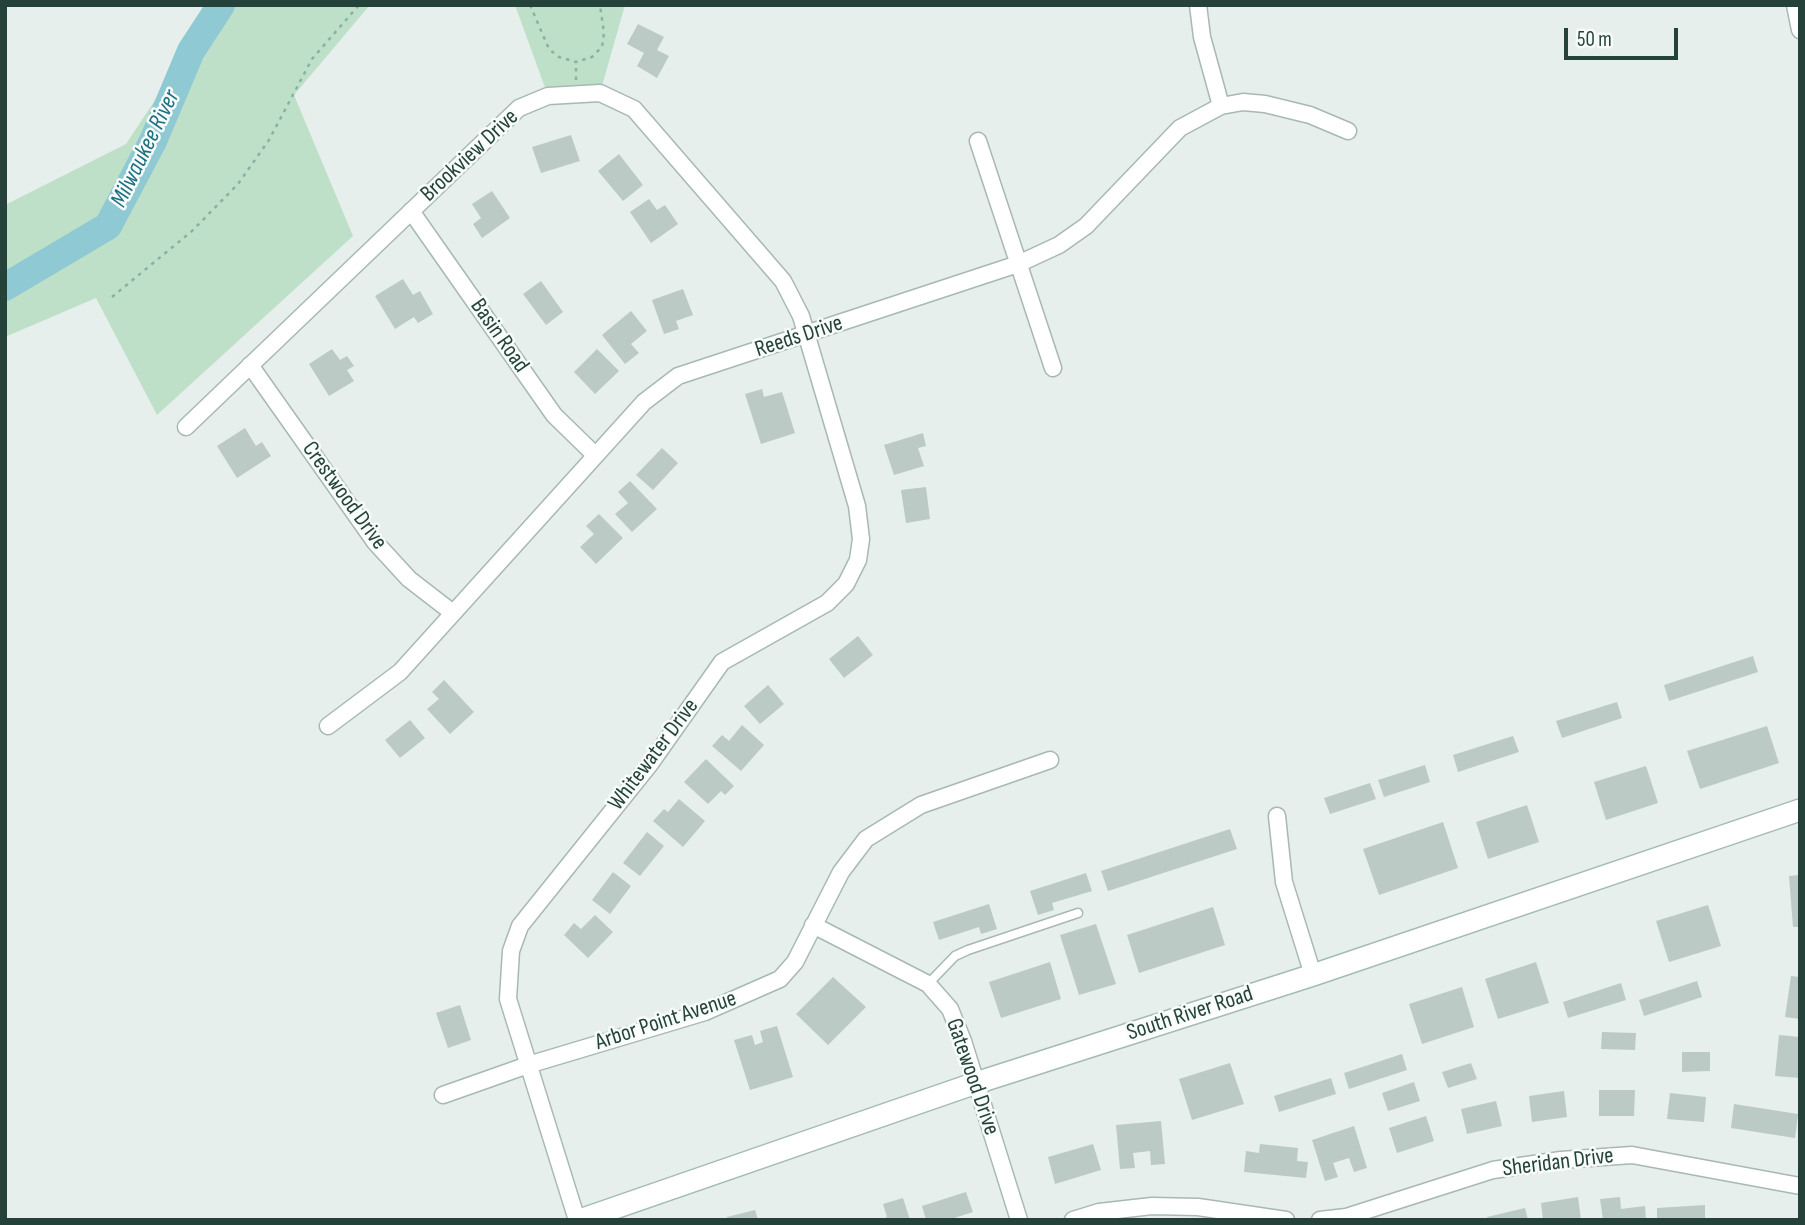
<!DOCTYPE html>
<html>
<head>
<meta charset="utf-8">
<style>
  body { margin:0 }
  #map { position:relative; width:1805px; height:1225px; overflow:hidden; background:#e6efeb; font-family:"Sofia Sans Condensed",sans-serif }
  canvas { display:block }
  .frame { position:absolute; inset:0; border:7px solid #24423a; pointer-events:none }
  .scale { position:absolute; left:1564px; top:28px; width:114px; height:32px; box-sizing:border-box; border:4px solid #24423a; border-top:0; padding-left:9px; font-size:21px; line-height:24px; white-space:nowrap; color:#24423a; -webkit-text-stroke:5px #f7fbf9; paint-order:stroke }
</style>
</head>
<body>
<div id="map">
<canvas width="1805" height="1225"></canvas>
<div class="frame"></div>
<div class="scale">50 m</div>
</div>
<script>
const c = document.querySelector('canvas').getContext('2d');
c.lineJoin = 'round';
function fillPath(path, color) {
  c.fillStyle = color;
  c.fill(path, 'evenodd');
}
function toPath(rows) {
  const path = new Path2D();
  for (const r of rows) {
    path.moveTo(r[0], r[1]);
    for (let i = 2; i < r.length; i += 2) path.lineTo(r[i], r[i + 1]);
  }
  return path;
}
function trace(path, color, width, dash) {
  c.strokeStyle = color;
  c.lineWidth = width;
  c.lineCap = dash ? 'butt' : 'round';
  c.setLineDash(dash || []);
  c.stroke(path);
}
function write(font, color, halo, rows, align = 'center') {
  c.font = font + ' "Sofia Sans Condensed",sans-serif';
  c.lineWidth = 5;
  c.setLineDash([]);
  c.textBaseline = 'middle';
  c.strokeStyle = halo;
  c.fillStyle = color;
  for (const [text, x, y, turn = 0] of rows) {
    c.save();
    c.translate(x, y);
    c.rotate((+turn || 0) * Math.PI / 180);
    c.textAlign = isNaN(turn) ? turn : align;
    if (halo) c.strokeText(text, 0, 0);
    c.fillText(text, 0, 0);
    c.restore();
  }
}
fillPath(toPath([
  [218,5,370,5,294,95,353,236,157,415,96,298,5,337,5,205,126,144],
  [515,5,625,5,600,93,548,96]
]), '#bfe0c8');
trace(toPath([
  [5,287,108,226,153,141,191,51,221,5]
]), '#8ec9d4', 28);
fillPath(toPath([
  [638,24,664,37,657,50,669,56,657,78,637,66,644,53,627,44],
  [571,135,580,161,541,173,532,147],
  [619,154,643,185,623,201,598,171],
  [492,191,510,218,482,238,473,224,481,218,472,204],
  [649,199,657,210,665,205,678,224,651,243,630,212],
  [403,279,413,295,420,291,433,314,418,323,414,317,395,329,375,296],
  [541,281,563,312,546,325,523,294],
  [683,289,693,315,676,321,679,329,664,334,652,300],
  [631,311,647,331,631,344,639,353,625,364,602,335],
  [332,349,340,360,347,356,354,366,347,370,354,381,329,396,309,364],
  [597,349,619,371,595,394,574,372],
  [762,389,764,397,782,392,795,433,761,444,745,394],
  [245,428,256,446,262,442,271,456,237,478,217,446],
  [923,433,926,446,918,448,924,466,894,475,884,445],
  [662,448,678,463,653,490,636,475],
  [630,481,657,509,632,532,615,514,628,503,618,492],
  [926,487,930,519,906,523,901,490],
  [599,514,623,538,596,564,580,547,594,534,586,526],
  [858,636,873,655,844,678,829,659],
  [1753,656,1758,672,1669,701,1664,685],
  [444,680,474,712,450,734,427,709,439,699,432,692],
  [768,685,784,704,760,724,744,706],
  [1617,702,1622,718,1562,738,1556,721],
  [410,720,425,738,400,758,385,740],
  [742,725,764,745,741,771,712,746,722,735,729,741],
  [1767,726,1779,763,1700,789,1687,751],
  [1513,736,1519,752,1458,772,1453,755],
  [706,759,734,786,725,795,721,791,708,804,684,782],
  [1425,765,1430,782,1384,797,1378,780],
  [1646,766,1658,803,1606,820,1594,782],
  [1370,783,1376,799,1330,814,1324,798],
  [679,799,705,821,683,847,653,821,664,809,668,812],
  [1527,805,1539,842,1488,859,1476,822],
  [1443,822,1458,868,1379,895,1363,849],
  [1230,829,1237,849,1108,891,1101,871],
  [647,832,664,846,640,876,623,863],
  [613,872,631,886,610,914,592,900],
  [1086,873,1092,891,1052,903,1054,910,1038,915,1030,891],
  [1800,875,1800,927,1793,927,1789,876],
  [989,904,997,929,981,934,979,927,939,940,933,922],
  [1708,905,1721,946,1669,962,1656,921],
  [1213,907,1225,945,1139,973,1127,935],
  [595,915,613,932,588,958,564,935,574,923,581,929],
  [1096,924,1116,984,1079,995,1060,935],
  [1050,962,1061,999,1001,1018,989,982],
  [1536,962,1549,1003,1498,1019,1485,979],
  [1791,976,1800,977,1800,1019,1785,1017],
  [833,977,866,1007,828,1045,796,1014],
  [1697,981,1702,997,1644,1016,1639,1000],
  [1621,983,1626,1000,1568,1018,1563,1002],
  [1462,987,1474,1027,1422,1044,1409,1004],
  [460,1005,471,1040,448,1048,436,1013],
  [777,1026,793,1077,750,1090,734,1040,752,1035,755,1045,763,1042,760,1031],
  [1602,1032,1636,1033,1635,1050,1601,1049],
  [1779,1035,1800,1037,1800,1078,1775,1076],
  [1682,1052,1710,1052,1710,1071,1682,1072],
  [1402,1054,1407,1070,1349,1089,1344,1073],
  [1230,1063,1244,1104,1192,1120,1179,1079],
  [1471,1063,1477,1079,1448,1088,1442,1072],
  [1331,1078,1336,1094,1279,1112,1274,1096],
  [1414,1082,1420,1101,1388,1111,1382,1093],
  [1599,1090,1635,1090,1634,1116,1599,1116],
  [1564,1091,1567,1117,1532,1122,1529,1096],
  [1670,1093,1706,1097,1704,1122,1667,1119],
  [1496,1101,1502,1126,1467,1134,1461,1109],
  [1734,1104,1798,1114,1795,1138,1731,1128],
  [1426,1116,1434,1141,1397,1153,1389,1128],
  [1161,1121,1165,1164,1151,1165,1150,1151,1133,1153,1135,1168,1120,1169,1116,1125],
  [1354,1126,1367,1168,1354,1172,1349,1158,1333,1163,1338,1177,1325,1181,1312,1140],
  [1093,1144,1101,1170,1055,1184,1048,1157],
  [1260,1144,1298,1148,1297,1161,1308,1162,1306,1178,1244,1172,1246,1151,1259,1153],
  [966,1192,973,1212,948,1220,926,1220,922,1206],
  [1578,1197,1581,1220,1543,1220,1541,1203],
  [1620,1197,1621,1209,1645,1206,1646,1220,1603,1220,1600,1199],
  [903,1198,910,1220,881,1220,887,1217,883,1204],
  [1705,1205,1705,1220,1657,1220,1657,1208],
  [1525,1208,1528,1220,1488,1220,1487,1217],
  [755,1210,758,1220,727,1220,727,1217]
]), '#bbcac4');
const lane = toPath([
  [928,984,955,956,968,950,1078,913]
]);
const street = toPath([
  [1198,5,1202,37,1221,106],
  [1795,5,1800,30],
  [978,141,1053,368],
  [411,211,554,415,595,455],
  [250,365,375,542,409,579,453,613],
  [186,427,519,108,548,96,600,93,634,109,783,281,801,316,857,506,861,539,858,560,846,584,827,603,722,662,650,764,520,926,511,951,508,999,577,1220],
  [328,726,400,672,644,402,678,376,1018,264,1059,245,1086,226,1180,128,1221,106,1243,102,1265,104,1310,115,1348,131],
  [1277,816,1284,882,1313,975],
  [813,925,928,984,950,1009,963,1041,1019,1220],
  [443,1095,528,1065,705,1012,780,979,795,962,841,872,866,839,921,805,1050,760],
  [1073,1220,1099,1212,1152,1206,1198,1207,1286,1220],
  [1320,1220,1346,1217,1493,1170,1561,1160,1632,1155,1800,1186]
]);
const secondary = toPath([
  [580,1220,976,1083,1313,975,1800,810]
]);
trace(lane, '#a8b8b2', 11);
trace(street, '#a8b8b2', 19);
trace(secondary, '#a4bbb3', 24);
trace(toPath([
  [530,5,549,49,559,57,576,62,592,57,602,47,604,33,600,5],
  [576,80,576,62],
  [112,297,192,231,238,184,269,140,312,59,359,5]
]), '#86b3a5', 2.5, [3.5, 5]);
trace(lane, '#fff', 8);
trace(street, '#fff', 16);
trace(secondary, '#fff', 21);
write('23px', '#24423a', '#f7fbf9', [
  ["Brookview Drive",470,156,-43],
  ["Basin Road",499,336,55],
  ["Reeds Drive",799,337,-18],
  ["Crestwood Drive",344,496,54],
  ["Whitewater Drive",654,755,-53],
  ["South River Road",1190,1014,-18],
  ["Arbor Point Avenue",666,1021,-18],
  ["Gatewood Drive",972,1077,71],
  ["Sheridan Drive",1558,1163,-7]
]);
write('italic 24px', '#1c6f80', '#f7fbf9', [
  ["Milwaukee River",146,149,-64]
]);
</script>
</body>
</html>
